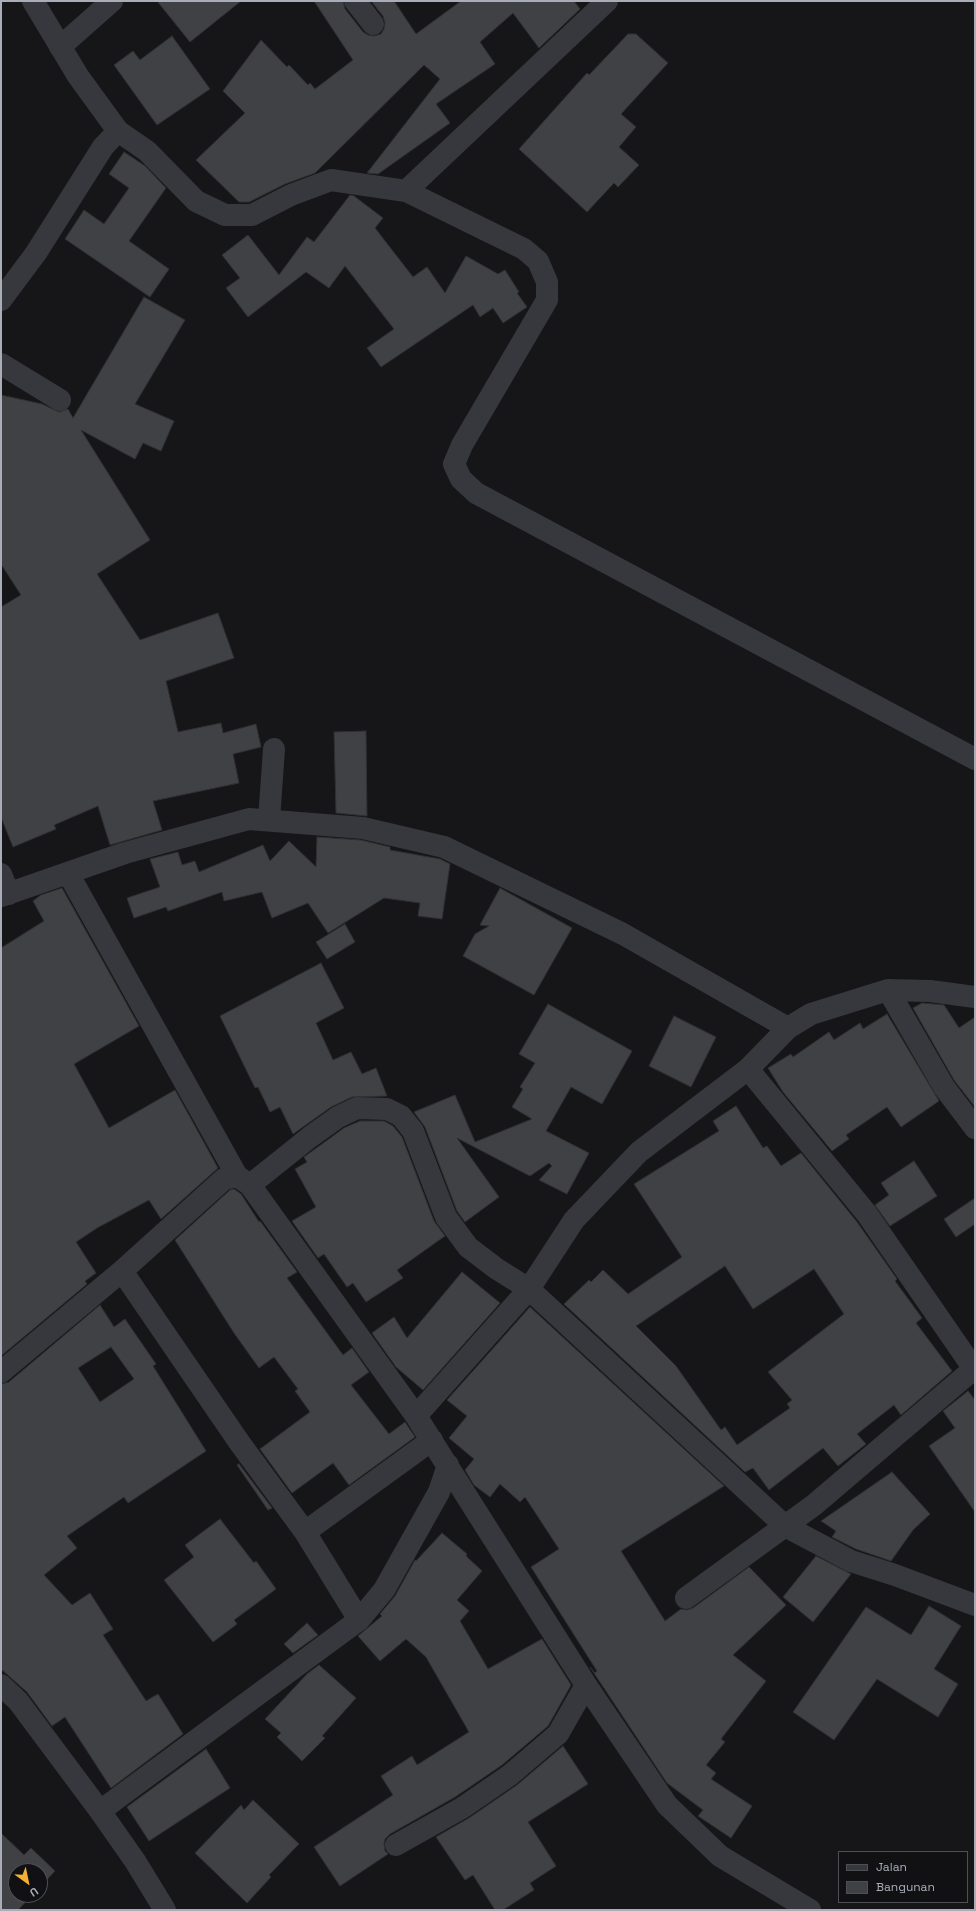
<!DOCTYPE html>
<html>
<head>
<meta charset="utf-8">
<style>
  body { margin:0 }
  #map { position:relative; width:976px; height:1911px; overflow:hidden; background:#161618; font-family:"Space Grotesk",sans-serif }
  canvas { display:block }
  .frame { position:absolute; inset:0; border:2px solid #a8adb8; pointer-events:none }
  .legend { position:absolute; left:838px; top:1851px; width:130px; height:52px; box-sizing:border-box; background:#111113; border:1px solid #4d4f55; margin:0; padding:5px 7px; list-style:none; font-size:12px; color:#a8adb8 }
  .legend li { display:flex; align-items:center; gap:8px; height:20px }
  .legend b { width:20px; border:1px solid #4d4f55 }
  .north { position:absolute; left:8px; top:1863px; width:40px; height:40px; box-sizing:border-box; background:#111113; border:1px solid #4d4f55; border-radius:50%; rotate:147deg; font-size:11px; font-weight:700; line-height:16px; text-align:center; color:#a8adb8 }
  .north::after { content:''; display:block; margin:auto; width:14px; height:18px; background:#f2b134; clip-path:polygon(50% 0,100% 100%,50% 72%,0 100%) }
</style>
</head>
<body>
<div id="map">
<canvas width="976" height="1911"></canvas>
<div class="frame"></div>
<ul class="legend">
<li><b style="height:5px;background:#37383d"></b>Jalan</li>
<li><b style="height:11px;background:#404145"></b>Bangunan</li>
</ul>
<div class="north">U</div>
</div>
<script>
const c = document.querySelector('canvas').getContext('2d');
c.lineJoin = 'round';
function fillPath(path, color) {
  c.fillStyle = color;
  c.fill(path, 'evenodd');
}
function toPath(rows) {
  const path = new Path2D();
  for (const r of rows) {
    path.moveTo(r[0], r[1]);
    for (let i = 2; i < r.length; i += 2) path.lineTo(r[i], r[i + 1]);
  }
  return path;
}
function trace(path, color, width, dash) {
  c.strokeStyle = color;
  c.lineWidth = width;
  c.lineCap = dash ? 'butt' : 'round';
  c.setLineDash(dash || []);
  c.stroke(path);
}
const building = toPath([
  [157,1,241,1,190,42,157,1],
  [314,1,343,1,345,9,363,32,368,35,374,36,381,34,384,29,385,23,383,16,371,1,394,1,416,34,461,1,574,1,580,9,539,48,513,13,480,42,495,64,436,104,450,123,378,174,367,173,440,79,424,65,315,173,285,184,249,202,239,202,196,160,245,113,223,91,261,40,287,67,289,65,308,85,310,83,315,89,353,60,314,1],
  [628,34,636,34,668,63,621,114,636,127,619,147,639,165,618,187,614,183,587,212,519,149,587,73,589,75,628,34],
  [172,36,210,89,157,125,114,65,133,51,140,60,172,36],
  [124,152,145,166,166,188,129,241,169,269,150,297,65,239,84,210,104,224,129,188,109,174,124,152],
  [350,195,354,196,383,218,375,228,413,277,427,267,445,293,466,256,498,274,505,270,519,292,517,293,527,307,503,323,493,308,480,317,473,305,381,367,367,348,394,329,345,266,329,288,306,272,248,317,226,288,240,278,222,255,248,235,279,275,307,237,314,242,350,195],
  [144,297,185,320,135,404,174,421,161,451,143,443,135,459,81,430,150,540,97,574,140,640,218,613,234,658,166,681,178,732,221,723,223,733,256,724,261,747,233,754,239,783,153,801,162,830,110,845,98,806,54,825,56,829,13,847,1,817,1,607,21,595,1,564,1,395,42,404,59,412,68,409,73,418,144,297],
  [366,731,367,816,336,813,334,732,366,731],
  [317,837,361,840,390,847,390,850,440,859,450,864,442,919,418,916,420,903,384,898,328,933,308,903,272,918,262,892,224,901,222,892,168,911,166,907,134,918,127,898,160,887,150,859,178,852,182,865,195,861,199,872,263,845,270,861,289,841,316,867,317,837],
  [62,888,139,1026,74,1064,109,1128,175,1090,218,1168,161,1219,149,1200,97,1228,76,1242,96,1273,85,1281,87,1284,1,1356,1,948,44,921,33,901,41,895,62,888],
  [500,888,572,928,534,995,463,956,475,934,489,926,480,925,500,888],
  [345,924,355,942,327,959,316,942,345,924],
  [321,963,344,1008,316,1023,333,1060,351,1052,362,1074,376,1068,387,1096,352,1097,331,1107,293,1134,280,1107,270,1112,258,1087,255,1088,220,1016,321,963],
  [922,1003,944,1005,959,1028,975,1017,975,1107,954,1080,913,1008,922,1003],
  [548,1004,632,1051,602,1104,571,1087,546,1131,589,1153,567,1194,539,1180,552,1166,549,1163,530,1176,457,1138,499,1197,465,1222,457,1211,425,1127,414,1112,455,1095,475,1142,532,1119,512,1107,523,1089,520,1087,535,1063,519,1054,548,1004],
  [887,1014,939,1101,901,1127,887,1107,846,1135,849,1139,832,1151,783,1092,768,1068,791,1054,793,1057,829,1032,834,1040,860,1023,863,1029,887,1014],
  [674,1016,716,1037,691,1087,649,1066,674,1016],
  [736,1106,763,1148,767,1146,781,1166,801,1153,857,1222,897,1279,895,1281,922,1318,916,1323,952,1371,901,1415,894,1405,857,1434,866,1444,838,1466,823,1448,769,1490,753,1468,745,1472,564,1304,589,1280,591,1282,603,1270,628,1294,682,1257,634,1184,719,1131,713,1121,736,1106],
  [725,1266,753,1309,814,1269,844,1314,768,1372,792,1400,787,1404,790,1408,737,1445,725,1427,721,1430,676,1366,636,1326,725,1266],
  [360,1121,384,1121,393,1126,402,1137,434,1221,445,1236,397,1270,403,1278,366,1302,353,1283,347,1287,324,1254,318,1258,292,1221,316,1207,295,1169,307,1162,304,1157,318,1147,344,1128,360,1121],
  [914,1161,937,1196,890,1226,875,1205,889,1195,881,1183,914,1161],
  [234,1189,241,1194,259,1222,260,1221,297,1272,287,1278,343,1355,352,1348,369,1372,351,1385,389,1434,405,1422,415,1437,349,1485,333,1463,292,1493,260,1449,310,1412,295,1391,298,1389,274,1357,259,1368,234,1333,175,1240,230,1190,234,1189],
  [975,1198,975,1224,956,1237,944,1219,975,1198],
  [462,1272,500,1303,423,1390,396,1367,372,1333,394,1317,407,1338,462,1272],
  [100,1305,114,1327,125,1319,156,1364,153,1366,206,1451,128,1503,124,1497,67,1536,77,1548,44,1575,72,1605,90,1593,113,1629,103,1635,146,1701,158,1694,183,1734,111,1788,65,1717,52,1726,27,1692,1,1669,1,1384,9,1382,100,1305],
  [111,1347,134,1379,100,1402,78,1368,111,1347],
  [530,1307,724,1486,621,1551,665,1621,681,1609,687,1610,693,1608,749,1567,786,1605,733,1655,766,1681,721,1739,725,1742,706,1765,716,1773,711,1779,752,1806,731,1838,698,1816,703,1810,667,1783,590,1667,595,1673,597,1671,531,1567,559,1549,525,1497,520,1502,500,1484,490,1497,474,1485,465,1470,474,1459,449,1438,467,1416,447,1400,530,1307],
  [968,1391,975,1400,975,1512,929,1446,955,1428,943,1411,968,1391],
  [239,1464,272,1508,268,1510,237,1465,239,1464],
  [892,1472,930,1514,913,1530,891,1561,856,1549,832,1537,836,1531,821,1521,892,1472],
  [220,1519,254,1563,256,1561,276,1589,234,1620,237,1624,213,1642,164,1580,194,1557,185,1545,220,1519],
  [442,1533,467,1554,466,1556,482,1571,457,1600,469,1611,460,1621,488,1669,542,1639,571,1685,548,1726,502,1765,455,1797,390,1834,385,1839,384,1844,385,1851,388,1854,340,1886,314,1847,393,1795,381,1776,412,1756,417,1765,469,1732,426,1657,406,1639,380,1661,358,1636,382,1616,380,1614,395,1596,415,1560,416,1561,442,1533],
  [816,1556,851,1574,813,1622,783,1597,816,1556],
  [929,1606,961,1626,934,1669,958,1684,938,1717,877,1679,834,1740,793,1712,866,1607,911,1635,929,1606],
  [307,1623,318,1635,293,1653,284,1644,307,1623],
  [319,1665,356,1698,322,1736,325,1738,302,1761,277,1737,281,1733,265,1719,307,1674,319,1665],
  [563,1746,588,1784,528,1822,556,1866,530,1883,534,1890,503,1910,495,1910,473,1875,465,1880,436,1837,469,1818,517,1785,563,1746],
  [206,1749,230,1788,149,1841,127,1807,206,1749],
  [253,1800,299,1844,269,1875,271,1877,247,1903,195,1853,241,1805,244,1810,253,1800],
  [1,1833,24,1855,31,1848,55,1871,40,1887,40,1871,16,1871,16,1895,32,1895,18,1910,1,1910,1,1833]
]);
fillPath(building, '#404145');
trace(building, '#303034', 1);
trace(toPath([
  [355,1,373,24],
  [60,47,112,1],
  [118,131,147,151,196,201,225,215,252,215,291,195,331,180,406,191,524,249,538,261,547,282,547,300,462,445,454,464,461,479,476,493,975,759],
  [406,191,607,1],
  [1,300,36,253,103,147,118,131,78,76,33,1],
  [1,364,60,400],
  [269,820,274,749],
  [68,873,237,1176],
  [1,874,9,894],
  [1,896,125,853,249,819,363,828,444,847,623,934,788,1028],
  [888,990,944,1087,975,1128],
  [748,1069,867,1214,974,1369],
  [250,1185,310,1137,338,1117,357,1108,387,1109,401,1116,413,1131,446,1217,468,1247,497,1269,529,1289,785,1526,851,1561,895,1575,975,1605],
  [122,1271,239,1442,305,1532,359,1620],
  [1,1372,122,1271,224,1179,237,1176,250,1185,416,1416,586,1685,667,1805,720,1856,810,1910],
  [416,1416,529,1289,574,1220,639,1152,748,1069,788,1028,811,1014,888,990,930,991,975,997],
  [305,1532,432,1440],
  [686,1598,814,1505,975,1368],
  [1,1685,18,1701,100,1811,135,1861,165,1910],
  [100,1811,359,1620,384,1590,439,1492,448,1465],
  [396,1845,462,1808,510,1775,558,1734,586,1685]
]), '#37383d', 22);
</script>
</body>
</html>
